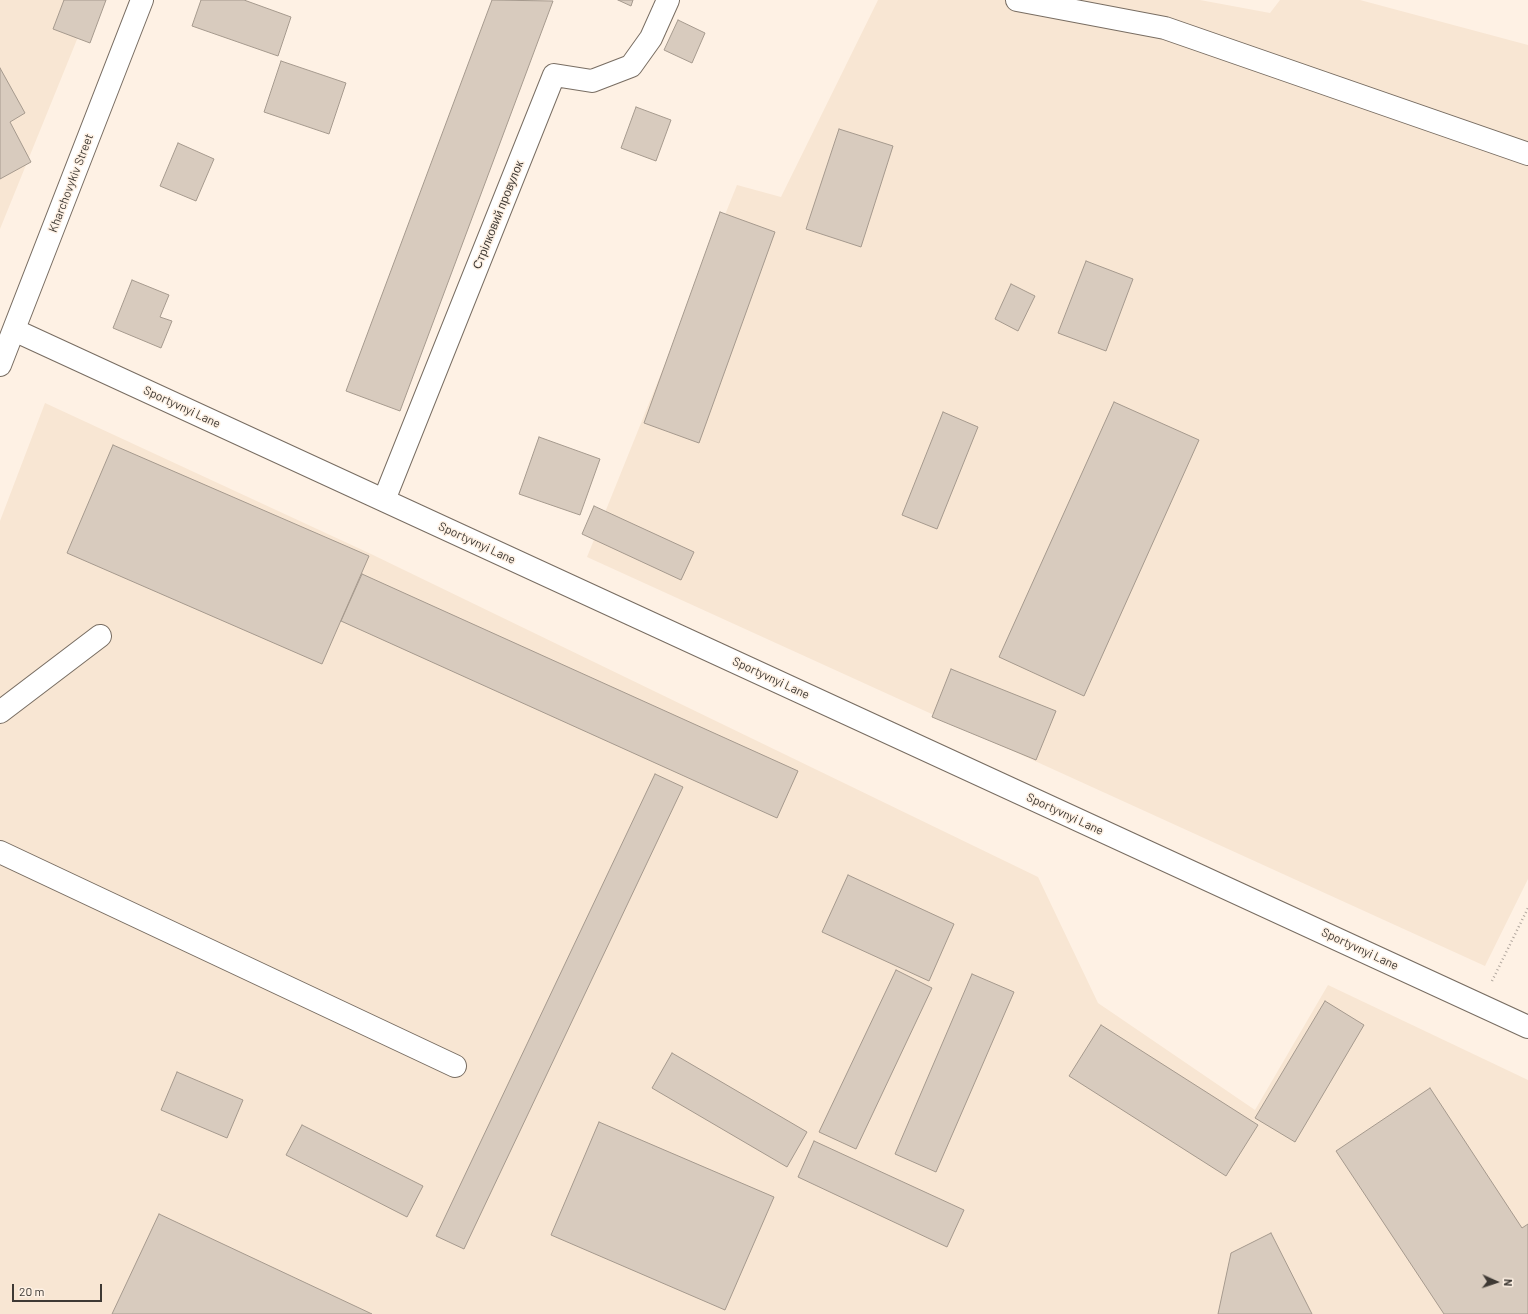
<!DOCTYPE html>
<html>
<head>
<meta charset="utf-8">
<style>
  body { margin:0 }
  #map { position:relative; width:1528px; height:1314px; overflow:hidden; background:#fef1e4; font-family:Barlow,sans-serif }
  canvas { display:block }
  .north { position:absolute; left:1476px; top:1262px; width:40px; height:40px; -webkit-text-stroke:3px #fef1e4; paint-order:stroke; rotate:93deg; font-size:11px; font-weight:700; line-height:16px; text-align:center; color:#3e3934 }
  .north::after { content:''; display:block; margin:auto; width:14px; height:18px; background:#3e3934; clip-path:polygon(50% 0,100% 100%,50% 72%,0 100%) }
  .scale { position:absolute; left:12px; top:1284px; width:90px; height:18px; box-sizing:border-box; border:2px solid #3e3934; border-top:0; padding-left:5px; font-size:12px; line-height:14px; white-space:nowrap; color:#3e3934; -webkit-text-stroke:3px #fef1e4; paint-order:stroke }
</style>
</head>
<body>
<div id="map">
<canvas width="1528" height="1314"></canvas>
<div class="north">N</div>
<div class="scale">20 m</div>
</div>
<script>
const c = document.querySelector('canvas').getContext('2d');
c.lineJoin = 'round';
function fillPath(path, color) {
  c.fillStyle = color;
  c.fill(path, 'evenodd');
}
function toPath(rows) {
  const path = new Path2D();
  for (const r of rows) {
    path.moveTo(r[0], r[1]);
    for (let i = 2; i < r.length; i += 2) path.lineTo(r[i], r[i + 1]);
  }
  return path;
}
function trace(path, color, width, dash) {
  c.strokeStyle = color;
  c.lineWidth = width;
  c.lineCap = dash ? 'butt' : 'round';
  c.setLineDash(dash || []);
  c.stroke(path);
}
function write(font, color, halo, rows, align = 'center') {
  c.font = font + ' Barlow,sans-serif';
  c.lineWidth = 3;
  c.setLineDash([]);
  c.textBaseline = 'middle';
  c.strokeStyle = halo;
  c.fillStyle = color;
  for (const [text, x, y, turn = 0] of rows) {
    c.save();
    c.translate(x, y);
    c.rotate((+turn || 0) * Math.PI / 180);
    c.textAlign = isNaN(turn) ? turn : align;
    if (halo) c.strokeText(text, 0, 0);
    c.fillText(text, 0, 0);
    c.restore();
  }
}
fillPath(toPath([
  [0,0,93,0,0,229],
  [878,0,1200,0,1270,13,1280,0,1360,0,1528,45,1528,879,1485,966,587,557,737,185,781,197],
  [45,403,371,554,1038,877,1098,1003,1255,1110,1328,985,1528,1080,1528,1314,0,1314,0,521]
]), '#f8e6d3');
const building = toPath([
  [64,0,106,0,90,43,53,29,64,0],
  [201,0,244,0,291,17,278,56,192,26,201,0],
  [492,0,553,1,400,411,346,391,492,0],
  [618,0,633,0,631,6,618,0],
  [678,20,705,33,692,63,664,50,678,20],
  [281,61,346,83,329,134,264,112,281,61],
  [0,68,25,113,10,122,31,162,0,179,0,68],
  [636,107,671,120,656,161,621,148,636,107],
  [839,129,893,146,861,247,806,229,839,129],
  [178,143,214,159,196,201,160,186,178,143],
  [720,212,775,232,699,443,644,423,720,212],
  [1086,261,1133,279,1106,351,1058,333,1086,261],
  [132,280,169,295,160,317,172,321,161,348,113,328,132,280],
  [1011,284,1035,296,1018,331,995,319,1011,284],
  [1114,402,1199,440,1084,696,999,657,1114,402],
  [943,412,978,427,937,529,902,515,943,412],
  [539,437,600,459,580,515,519,494,539,437],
  [113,445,369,556,322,664,67,553,113,445],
  [594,506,694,552,681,580,582,534,594,506],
  [362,574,798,771,777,818,341,621,362,574],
  [951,669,1056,711,1036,760,932,717,951,669],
  [655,774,683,787,464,1249,436,1236,655,774],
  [848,875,954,924,929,981,822,932,848,875],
  [896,970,932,988,856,1149,819,1132,896,970],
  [972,974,1014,992,936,1172,895,1154,972,974],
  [1325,1001,1364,1025,1295,1142,1255,1118,1325,1001],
  [1101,1025,1258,1125,1226,1176,1069,1076,1101,1025],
  [672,1053,807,1132,787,1167,652,1088,672,1053],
  [177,1072,243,1100,227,1138,161,1110,177,1072],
  [1430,1088,1522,1228,1528,1224,1528,1314,1444,1314,1336,1151,1430,1088],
  [599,1122,774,1197,725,1310,551,1235,599,1122],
  [302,1125,423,1186,407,1217,286,1155,302,1125],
  [814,1141,964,1210,947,1247,798,1177,814,1141],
  [159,1214,372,1314,112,1314,159,1214],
  [1271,1233,1312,1314,1218,1314,1231,1253,1271,1233]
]);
fillPath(building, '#d8cbbe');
trace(building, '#a69a8e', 1);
const minor = toPath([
  [1017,0,1165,28,1528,154],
  [14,330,1528,1027],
  [0,365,142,0],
  [384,500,554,75,592,81,631,66,651,38,668,0],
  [0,712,100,636],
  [0,852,455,1066]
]);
trace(minor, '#786d62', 24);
trace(toPath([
  [1492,981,1528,908]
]), '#b0a69d', 2.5, [1, 3]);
trace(minor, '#fff', 22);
write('12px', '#3e3934', '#fef1e4', [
  ["Kharchovykiv Street",71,183,-69],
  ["Стрілковий провулок",498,215,-68],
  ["Sportyvnyi Lane",182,407,25],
  ["Sportyvnyi Lane",477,543,25],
  ["Sportyvnyi Lane",771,678,25],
  ["Sportyvnyi Lane",1065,814,25],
  ["Sportyvnyi Lane",1360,949,25]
]);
</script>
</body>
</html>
